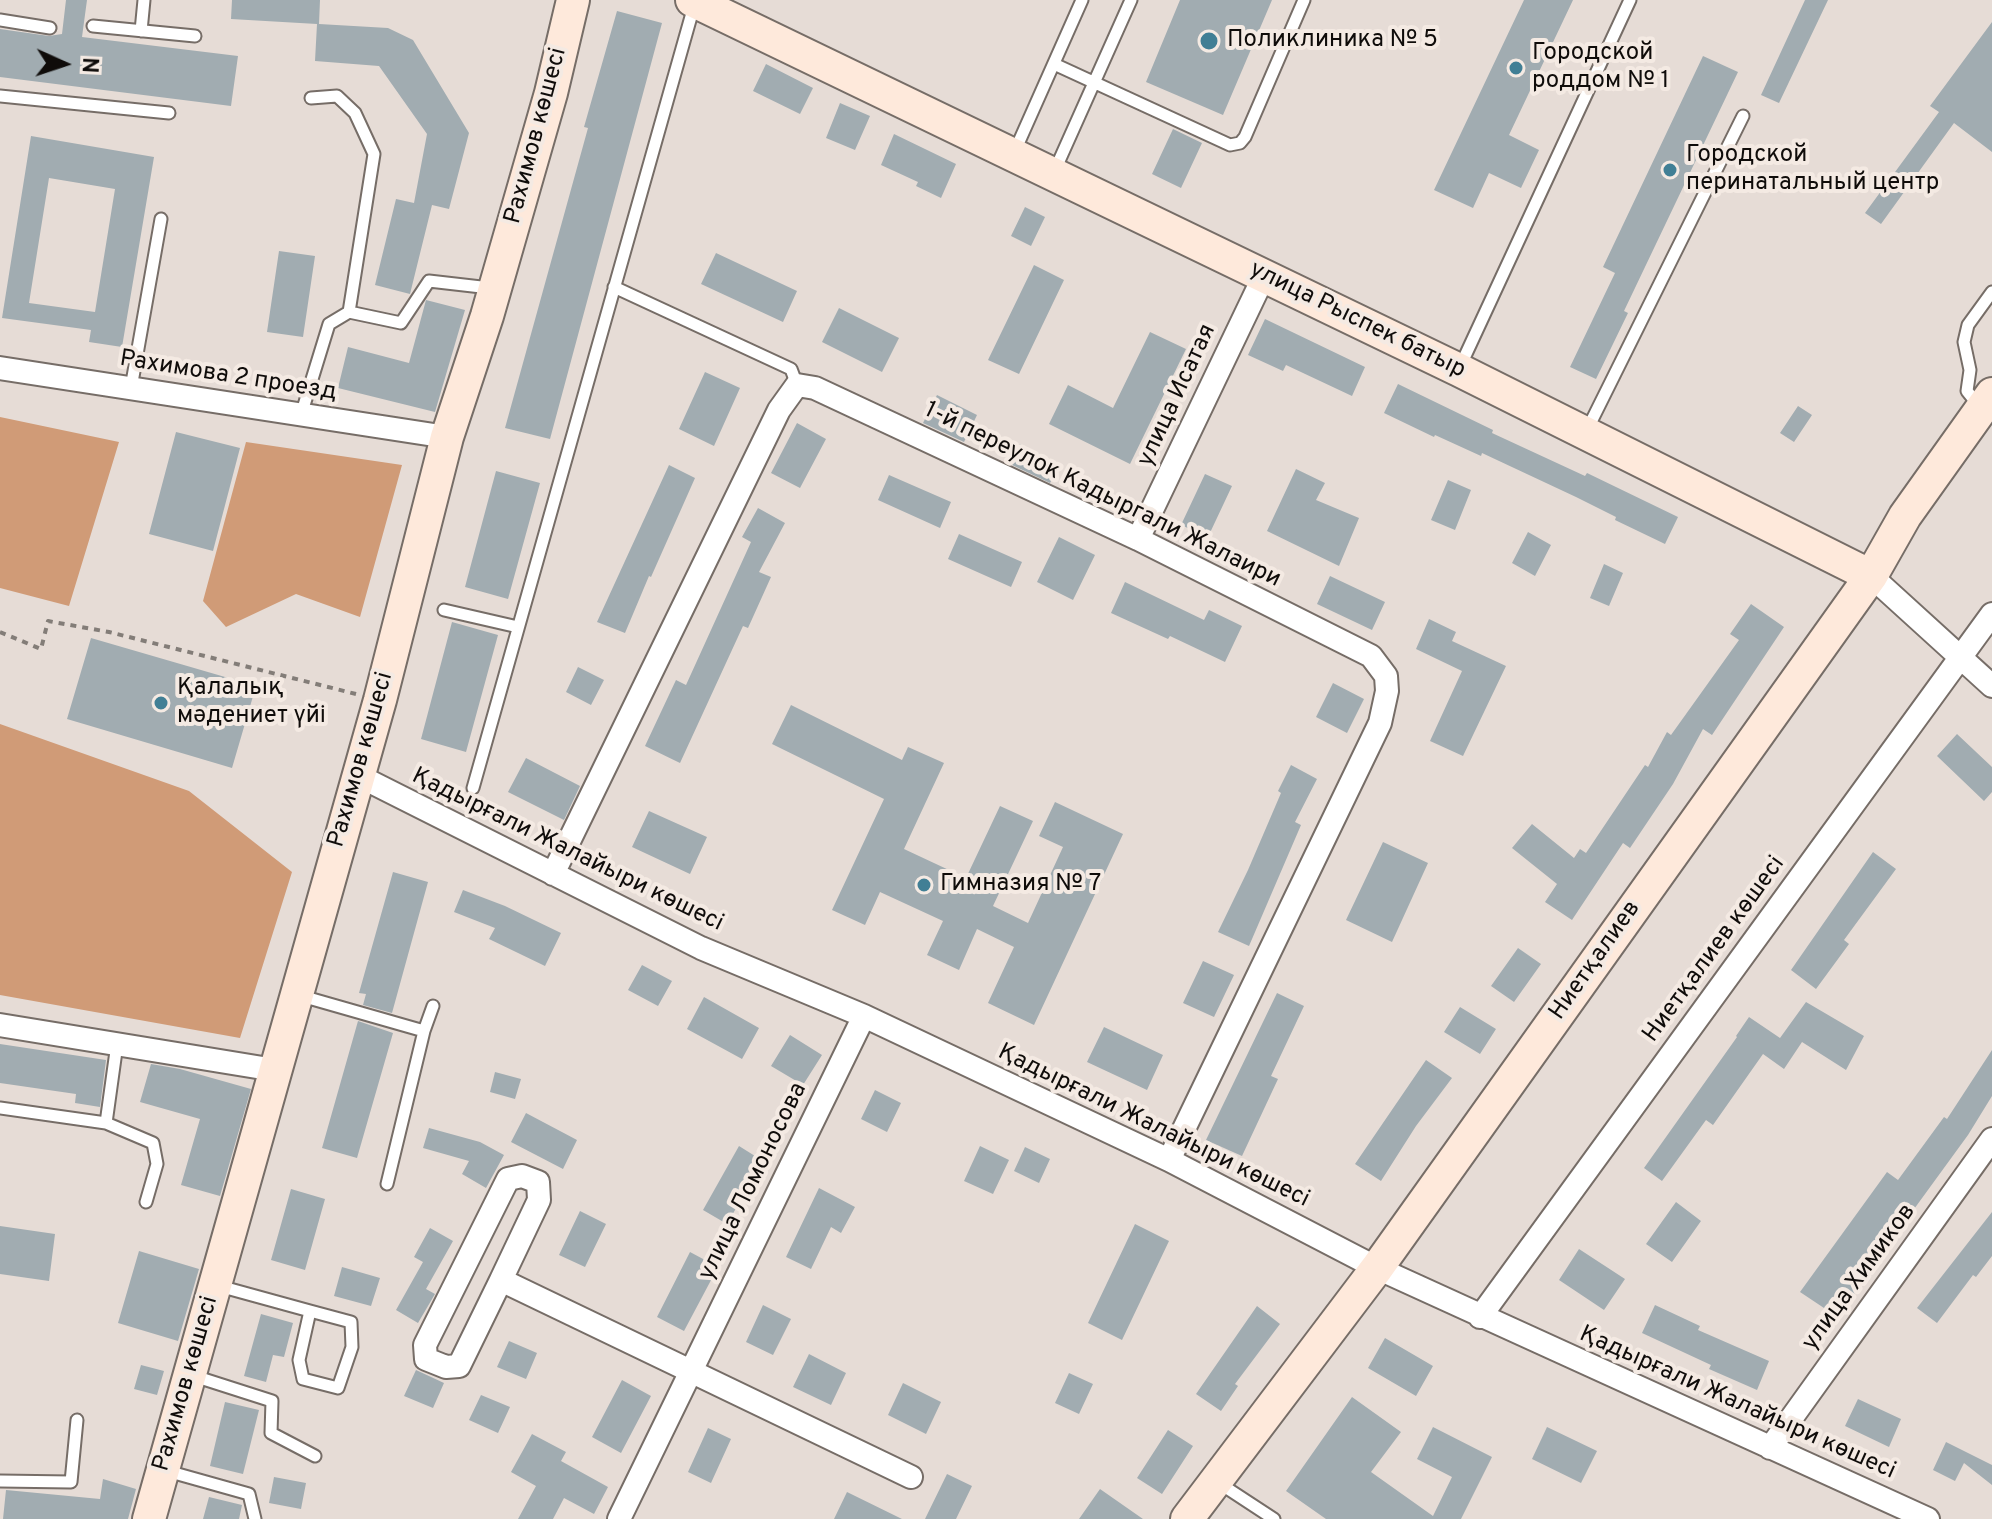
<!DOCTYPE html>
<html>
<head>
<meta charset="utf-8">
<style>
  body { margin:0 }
  #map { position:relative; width:1992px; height:1519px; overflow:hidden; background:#e6dcd6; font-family:Overpass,sans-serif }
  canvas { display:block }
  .north { position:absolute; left:24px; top:24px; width:80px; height:80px; -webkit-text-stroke:6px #f4eae3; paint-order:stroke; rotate:93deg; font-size:22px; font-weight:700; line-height:32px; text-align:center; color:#0f0c0a }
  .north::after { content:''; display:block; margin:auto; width:28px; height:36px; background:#0f0c0a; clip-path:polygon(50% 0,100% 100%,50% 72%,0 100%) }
</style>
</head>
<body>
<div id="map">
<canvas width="1992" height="1519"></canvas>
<div class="north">N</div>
</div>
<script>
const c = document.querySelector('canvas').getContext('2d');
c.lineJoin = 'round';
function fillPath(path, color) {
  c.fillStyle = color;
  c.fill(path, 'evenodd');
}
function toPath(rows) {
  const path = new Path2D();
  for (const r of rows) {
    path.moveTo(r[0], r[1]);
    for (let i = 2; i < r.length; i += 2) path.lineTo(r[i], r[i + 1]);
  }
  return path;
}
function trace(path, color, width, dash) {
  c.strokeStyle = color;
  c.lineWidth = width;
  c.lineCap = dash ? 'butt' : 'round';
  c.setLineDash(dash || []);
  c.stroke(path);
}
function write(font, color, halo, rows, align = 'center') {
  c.font = font + ' Overpass,sans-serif';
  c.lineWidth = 8;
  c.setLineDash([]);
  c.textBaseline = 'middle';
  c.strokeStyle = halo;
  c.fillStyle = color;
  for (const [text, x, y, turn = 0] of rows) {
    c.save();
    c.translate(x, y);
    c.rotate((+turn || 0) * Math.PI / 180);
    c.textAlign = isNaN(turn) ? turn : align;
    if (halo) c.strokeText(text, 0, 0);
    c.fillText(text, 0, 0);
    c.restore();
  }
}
fillPath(toPath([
  [0,417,119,442,69,606,0,588],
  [246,442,402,465,360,617,296,594,226,627,203,601],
  [0,724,189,791,292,872,240,1038,0,995]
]), '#d09b77');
fillPath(toPath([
  [66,0,87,0,82,37,238,56,231,106,0,77,0,29,49,36,62,34],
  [232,0,320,0,319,24,388,28,413,40,469,133,449,209,432,205,410,294,375,285,396,199,414,203,427,134,379,66,315,61,317,24,231,19],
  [1180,0,1272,0,1223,115,1146,82],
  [1524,0,1573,0,1509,135,1539,150,1521,188,1489,173,1473,208,1434,190],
  [1805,0,1828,0,1779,103,1761,95],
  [617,11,662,23,550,439,505,428,588,128,584,127],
  [1992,22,1992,152,1954,123,1881,224,1865,213,1939,112,1930,106],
  [1703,56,1738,72,1624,311,1628,313,1596,379,1570,367,1615,273,1603,267],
  [766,64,813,88,800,114,753,91],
  [840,103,870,116,855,150,826,138],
  [1173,129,1202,143,1181,188,1152,174],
  [894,134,956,164,941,198,916,186,918,182,881,165],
  [31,136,154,157,122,347,89,342,91,330,2,318],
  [49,178,115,189,95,312,29,303],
  [1025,207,1045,217,1031,246,1011,236],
  [279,251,315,256,303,337,267,332],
  [716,253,797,291,783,322,701,284],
  [1034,265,1064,280,1019,374,988,360],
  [426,300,465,310,435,412,338,388,348,347,409,363],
  [839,308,899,338,882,372,822,342],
  [1265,319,1365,367,1352,396,1286,365,1283,371,1248,355],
  [1150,332,1186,349,1130,464,1049,424,1068,385,1113,408],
  [705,372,740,388,714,446,679,429],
  [1398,384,1493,430,1492,433,1585,476,1587,473,1678,517,1665,544,1615,520,1616,517,1576,497,1482,453,1481,456,1435,435,1434,437,1384,413],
  [937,395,977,415,964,442,923,423],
  [1798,406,1812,415,1794,442,1780,433],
  [797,423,826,439,800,488,771,473],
  [176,432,240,448,213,551,149,534],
  [1020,444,1060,465,1050,483,1010,464],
  [669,465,695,478,651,577,649,576,625,633,597,622],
  [1296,469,1325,483,1316,500,1359,518,1339,566,1267,531],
  [496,471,540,483,508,599,465,587],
  [1205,474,1232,486,1208,537,1181,525],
  [889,475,951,502,940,528,878,500],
  [1448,480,1471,490,1455,530,1431,520],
  [758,508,785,523,759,572,771,577,748,628,743,626,680,763,645,746,676,680,686,685,751,542,742,537],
  [1528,532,1551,545,1535,576,1512,563],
  [959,534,1022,562,1011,587,948,559],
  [1059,537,1095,555,1073,600,1037,582],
  [1604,564,1623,573,1609,606,1590,598],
  [1330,576,1385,602,1372,630,1317,604],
  [1125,582,1204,620,1209,610,1242,626,1225,662,1170,636,1168,639,1111,613],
  [1751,604,1784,627,1712,735,1703,729,1673,784,1630,848,1623,843,1572,920,1545,902,1557,884,1512,848,1532,824,1574,858,1580,849,1586,853,1645,765,1648,767,1667,732,1671,735,1739,640,1730,634],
  [1429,619,1456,632,1452,641,1506,666,1463,756,1430,741,1462,671,1416,649],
  [452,622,498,635,466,752,421,739],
  [91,638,256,686,232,768,67,719],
  [578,667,604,680,591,705,566,692],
  [1333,683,1364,699,1347,733,1316,717],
  [791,705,902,760,908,747,944,763,904,849,966,878,1000,806,1033,821,993,906,1028,923,1063,847,1039,836,1055,802,1123,834,1034,1025,988,1003,1014,947,977,929,959,970,927,955,943,921,880,892,865,925,832,910,884,799,772,744],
  [1957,734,1992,767,1992,792,1984,801,1937,756],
  [526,758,580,786,564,820,508,792],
  [1291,765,1317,779,1295,822,1301,825,1249,946,1218,932,1248,870,1281,793,1278,791],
  [649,811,707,837,690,874,632,847],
  [1383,842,1428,863,1392,942,1346,920],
  [1873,852,1896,869,1844,940,1849,944,1816,989,1791,970],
  [393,872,428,882,392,1013,363,1005,366,994,359,993],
  [463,890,505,906,561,933,545,966,489,939,495,928,454,912],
  [1518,948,1541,964,1514,1002,1491,986],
  [1203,961,1234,975,1214,1017,1183,1003],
  [642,965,672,981,658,1006,628,990],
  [1277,993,1304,1006,1271,1076,1278,1079,1242,1156,1206,1140],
  [704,997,759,1028,742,1059,687,1029],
  [1806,1002,1864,1036,1846,1070,1802,1042,1784,1069,1763,1054,1713,1125,1706,1120,1662,1181,1644,1168,1737,1037,1736,1036,1749,1017,1780,1038],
  [1460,1007,1496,1029,1480,1054,1444,1032],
  [358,1021,393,1033,357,1158,322,1148],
  [1104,1027,1163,1055,1147,1090,1087,1062],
  [790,1035,822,1055,803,1085,771,1066],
  [0,1044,106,1060,100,1107,75,1103,76,1094,0,1083],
  [1992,1050,1992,1096,1968,1135,1866,1275,1839,1318,1800,1292,1887,1172,1898,1180,1944,1117,1947,1119],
  [1426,1060,1452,1078,1416,1126,1381,1181,1355,1164],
  [151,1064,180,1069,251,1089,220,1196,181,1185,200,1119,140,1102],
  [495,1072,521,1079,515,1099,490,1092],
  [875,1090,901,1103,887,1132,861,1119],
  [526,1113,577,1140,563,1169,511,1142],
  [429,1128,480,1142,504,1155,486,1188,462,1174,469,1161,423,1148],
  [739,1146,763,1161,727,1224,703,1210],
  [980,1146,1009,1160,993,1194,964,1181],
  [1025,1147,1050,1159,1039,1183,1014,1171],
  [819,1188,855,1207,841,1233,831,1227,811,1269,786,1257],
  [291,1189,325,1199,305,1270,271,1260],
  [1676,1202,1701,1221,1672,1262,1646,1244],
  [580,1211,606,1224,585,1267,559,1255],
  [1992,1212,1992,1256,1976,1277,1973,1275,1937,1323,1917,1308],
  [1135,1224,1169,1241,1122,1340,1088,1323],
  [0,1226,55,1234,49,1281,0,1274],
  [430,1228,453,1241,426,1289,435,1294,418,1323,396,1310,423,1262,414,1257],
  [1579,1249,1625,1279,1604,1310,1559,1280],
  [139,1251,199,1269,178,1341,118,1323],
  [690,1252,718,1267,684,1331,657,1317],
  [342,1267,380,1278,371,1306,334,1296],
  [763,1305,791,1319,773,1355,746,1342],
  [1655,1305,1700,1326,1698,1330,1769,1361,1757,1390,1709,1369,1711,1365,1642,1333],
  [1257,1306,1280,1324,1235,1384,1238,1386,1221,1411,1196,1394],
  [261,1314,293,1323,284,1357,273,1355,266,1382,244,1376],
  [1385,1338,1433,1366,1416,1396,1368,1368],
  [509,1341,537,1353,526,1379,497,1367],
  [809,1354,846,1373,831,1405,793,1387],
  [141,1365,164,1371,157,1395,134,1389],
  [416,1370,444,1383,433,1408,404,1396],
  [1069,1373,1093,1384,1079,1414,1055,1403],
  [622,1380,651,1396,621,1453,592,1437],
  [903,1383,941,1402,926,1434,888,1415],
  [481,1395,510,1407,498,1433,469,1420],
  [1352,1397,1401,1432,1371,1472,1433,1516,1452,1477,1417,1459,1433,1427,1492,1457,1461,1519,1326,1519,1286,1491],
  [1858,1399,1901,1419,1889,1447,1845,1426],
  [225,1402,259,1410,243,1474,210,1466],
  [1547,1427,1597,1451,1581,1483,1532,1459],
  [708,1428,731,1439,711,1483,688,1472],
  [1168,1430,1193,1446,1162,1494,1137,1478],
  [532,1434,566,1452,561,1461,608,1487,594,1514,564,1498,553,1519,518,1519,536,1486,511,1472],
  [1946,1442,1992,1465,1992,1485,1964,1463,1955,1481,1933,1470],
  [947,1474,972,1486,956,1519,925,1519],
  [274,1477,306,1483,301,1509,269,1503],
  [103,1479,136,1489,128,1519,3,1519,6,1490,100,1499],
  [1100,1489,1143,1519,1079,1519],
  [847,1492,902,1519,834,1519],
  [209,1497,242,1505,239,1519,203,1519]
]), '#a1acb1');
const lane = toPath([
  [0,20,50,28],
  [93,26,195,36],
  [141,31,144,0],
  [1054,64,1230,145,1240,143,1245,137,1304,0],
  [0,96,169,113],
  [1014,153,1082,0],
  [1055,170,1131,0],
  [614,287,791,369,797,385],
  [349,312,401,323,429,281,490,288],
  [1459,369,1630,0],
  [131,388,161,219],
  [1979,406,1967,391,1970,370,1964,342,1968,325,1992,292],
  [301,415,329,324,349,312,374,154,355,113,337,96,311,98],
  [1586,432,1743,116],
  [444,610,518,627],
  [473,788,694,6],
  [298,995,424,1031],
  [0,1108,106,1123,153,1143,157,1164,146,1202],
  [106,1123,117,1044],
  [387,1184,424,1031,433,1006],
  [219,1286,310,1311,351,1322,352,1347,338,1388,303,1379,299,1360,310,1311],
  [194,1376,272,1401,271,1433,315,1456],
  [167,1471,249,1494,255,1519],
  [0,1481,71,1482,77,1420],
  [1219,1483,1274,1519]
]);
const street = toPath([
  [0,368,447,437],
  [1138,539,1264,276],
  [1871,576,1992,686],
  [357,775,701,948,864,1016,1169,1160,1377,1268,1928,1519],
  [553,874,779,410,797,385,815,388,1138,539,1371,656,1386,676,1387,691,1380,723,1169,1160],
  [0,1025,275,1070],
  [501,1280,459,1366,446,1367,426,1359,425,1345,508,1179,522,1176,538,1182,539,1200,501,1280,911,1477],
  [1480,1317,1992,614],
  [1770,1448,1992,1139],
  [619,1519,864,1016]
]);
const secondary = toPath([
  [692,0,1459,370,1871,576],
  [149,1519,380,700,447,437,487,316,551,93,573,0],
  [1187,1519,1377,1268,1871,576,1905,516,1992,394]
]);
trace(lane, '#766d67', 15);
trace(street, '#766d67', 26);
trace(secondary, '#766d67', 36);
trace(toPath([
  [0,632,41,649,48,621,109,632,356,694]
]), '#837d78', 4, [6, 6]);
trace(lane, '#fff', 11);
trace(street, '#fff', 22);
trace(secondary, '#fee9db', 32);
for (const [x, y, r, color] of [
  [1209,41,10,"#417f95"],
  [1516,68,8,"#417f95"],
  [1670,170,8,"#417f95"],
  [161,703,8,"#417f95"],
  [924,885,8,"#417f95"]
]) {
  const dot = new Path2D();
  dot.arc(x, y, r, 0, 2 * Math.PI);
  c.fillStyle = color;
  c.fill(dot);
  trace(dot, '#f4eae3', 3);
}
write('24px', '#0f0c0a', '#f4eae3', [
  ["Поликлиника № 5",1227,41],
  ["Городской",1532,54],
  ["роддом № 1",1532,82],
  ["Городской",1686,156],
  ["перинатальный центр",1686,184],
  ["Қалалық",177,689],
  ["мәдениет үйі",177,717],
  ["Гимназия № 7",940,885]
], 'left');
write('24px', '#0f0c0a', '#f4eae3', [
  ["Рахимов көшесі",537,136,-75],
  ["улица Рыспек батыр",1357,321,26],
  ["Рахимова 2 проезд",228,377,9],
  ["улица Исатая",1178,396,-65],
  ["1-й переулок Кадыргали Жалаири",1102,496,26],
  ["Рахимов көшесі",362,760,-74],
  ["Қадырғали Жалайыри көшесі",567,851,26],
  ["Ниетқалиев көшесі",1715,950,-54],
  ["Ниетқалиев",1596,961,-55],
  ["Қадырғали Жалайыри көшесі",1153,1127,26],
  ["улица Ломоносова",754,1182,-64],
  ["улица Химиков",1860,1278,-54],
  ["Рахимов көшесі",187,1384,-74],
  ["Қадырғали Жалайыри көшесі",1737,1404,24]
]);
</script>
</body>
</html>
